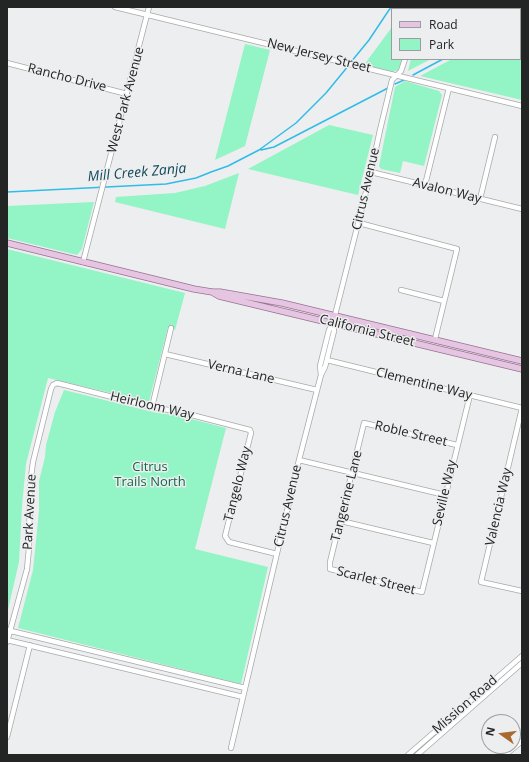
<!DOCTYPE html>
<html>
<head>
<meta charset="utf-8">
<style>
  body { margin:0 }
  #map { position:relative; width:529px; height:762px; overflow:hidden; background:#edeeef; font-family:"Open Sans",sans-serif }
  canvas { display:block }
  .frame { position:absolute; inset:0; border:8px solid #232424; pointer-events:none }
  .legend { position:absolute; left:391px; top:8px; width:130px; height:52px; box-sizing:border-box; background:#edeeef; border:1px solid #9c9d9e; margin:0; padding:5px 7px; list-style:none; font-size:12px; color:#232424 }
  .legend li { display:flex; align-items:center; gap:8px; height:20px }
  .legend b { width:20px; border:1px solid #9c9d9e }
  .north { position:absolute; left:481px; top:714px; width:40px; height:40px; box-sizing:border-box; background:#edeeef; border:1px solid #9c9d9e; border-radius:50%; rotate:284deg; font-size:11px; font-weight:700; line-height:16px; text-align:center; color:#232424 }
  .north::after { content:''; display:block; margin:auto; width:14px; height:18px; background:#a96a31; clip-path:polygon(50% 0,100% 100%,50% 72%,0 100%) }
</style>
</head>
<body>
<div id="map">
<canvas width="529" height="762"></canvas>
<div class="frame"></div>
<ul class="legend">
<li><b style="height:5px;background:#e6c5e2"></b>Road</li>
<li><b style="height:11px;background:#93f4c5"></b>Park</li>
</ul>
<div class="north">N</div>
</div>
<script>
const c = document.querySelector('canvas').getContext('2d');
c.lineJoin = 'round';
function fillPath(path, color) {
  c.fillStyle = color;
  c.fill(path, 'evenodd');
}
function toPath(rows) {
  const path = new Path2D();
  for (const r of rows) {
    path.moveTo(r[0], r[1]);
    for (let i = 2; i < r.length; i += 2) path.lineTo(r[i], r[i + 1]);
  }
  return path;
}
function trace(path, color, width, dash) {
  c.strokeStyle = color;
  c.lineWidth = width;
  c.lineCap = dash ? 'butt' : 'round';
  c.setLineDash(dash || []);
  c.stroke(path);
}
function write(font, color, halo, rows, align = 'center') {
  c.font = font + ' "Open Sans",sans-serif';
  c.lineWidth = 3;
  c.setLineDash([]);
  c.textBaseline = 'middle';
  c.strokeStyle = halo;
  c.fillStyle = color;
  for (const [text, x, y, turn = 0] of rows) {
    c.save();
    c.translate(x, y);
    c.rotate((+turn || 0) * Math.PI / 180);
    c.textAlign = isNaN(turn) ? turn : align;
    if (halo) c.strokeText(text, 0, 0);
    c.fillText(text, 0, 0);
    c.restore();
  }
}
fillPath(toPath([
  [424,7,522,7,522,12,520,13,520,9,423,9],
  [522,22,522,100,420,76,452,59,520,59,520,23],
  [392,27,392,59,403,59,398,70,392,72,364,65],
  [245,44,270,50,245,146,215,160],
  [411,59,431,59,408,71],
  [405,81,439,91,442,95,424,166,403,161,400,173,381,169,379,166,395,87],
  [329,125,373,135,358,195,248,169],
  [239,173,225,229,115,202,116,197,175,193,205,186],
  [94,202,82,249,77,255,7,238,7,206],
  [7,249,185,293,175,330,168,327,149,402,48,378,26,464,22,506,19,562,7,614],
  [64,390,157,413,176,415,226,428,195,549,268,567,241,684,18,628,33,570,39,511,39,481,45,457,46,445,55,412]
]), '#93f4c5');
trace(toPath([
  [520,18,522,17],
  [351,62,369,40,391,7],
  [413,75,443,59],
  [395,84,404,80],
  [261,150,274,147,388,88],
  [7,192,166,184,196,178,211,172,228,166,259,150,296,123,326,93,349,65]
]), '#30bce8', 1.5);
const minor = toPath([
  [115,7,522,106],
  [418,9,419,7],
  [7,63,127,94],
  [371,172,522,209],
  [425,185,449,88],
  [480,199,495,137],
  [359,223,457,249,435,339],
  [83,262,149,7],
  [401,290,444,301],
  [165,354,317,390],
  [327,360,522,408,481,582,522,591],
  [321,375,320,366,329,330,333,323],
  [152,407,171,328],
  [457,445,364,423,330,562,330,569,422,592,470,395],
  [299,460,445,495],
  [341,521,433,543],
  [7,630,245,688],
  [7,640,243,697],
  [7,642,27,569,29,548,30,484,33,462,51,389,53,385,57,383,152,407,180,412,250,430,251,433,225,536,229,542,277,554],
  [7,737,30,645],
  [231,748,299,460,321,375,325,367,334,331,333,323,371,172,380,130,392,80,401,71,405,59],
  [408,755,522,656],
  [417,755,522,663],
  [505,755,522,741]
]);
const major = toPath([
  [7,243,194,289,212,292,220,292,282,303,522,361],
  [212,292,219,296,522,369]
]);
trace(minor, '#a8a9aa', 6);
trace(major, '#977392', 7);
trace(minor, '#fff', 4.5);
trace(major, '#e6c5e2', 5.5);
write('13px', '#232424', '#edeeef', [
  ["New Jersey Street",319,56,14],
  ["Rancho Drive",67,78,14],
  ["West Park Avenue",126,100,-75],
  ["Citrus Avenue",366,189,-77],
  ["Avalon Way",447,191,14],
  ["California Street",367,331,14],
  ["Verna Lane",241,372,13],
  ["Clementine Way",424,384,14],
  ["Heirloom Way",152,406,13],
  ["Roble Street",411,434,13],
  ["Tangelo Way",238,484,-76],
  ["Seville Way",445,493,-77],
  ["Tangerine Lane",347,496,-76],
  ["Citrus Avenue",288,506,-77],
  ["Valencia Way",499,507,-77],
  ["Park Avenue",30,512,-87],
  ["Scarlet Street",376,581,14],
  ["Mission Road",465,705,-41]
]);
write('13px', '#106847', '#edeeef', [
  ["Citrus",150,467],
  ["Trails North",150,482]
]);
write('italic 14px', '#124a5c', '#edeeef', [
  ["Mill Creek Zanja",137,173,-5]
]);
</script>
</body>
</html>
